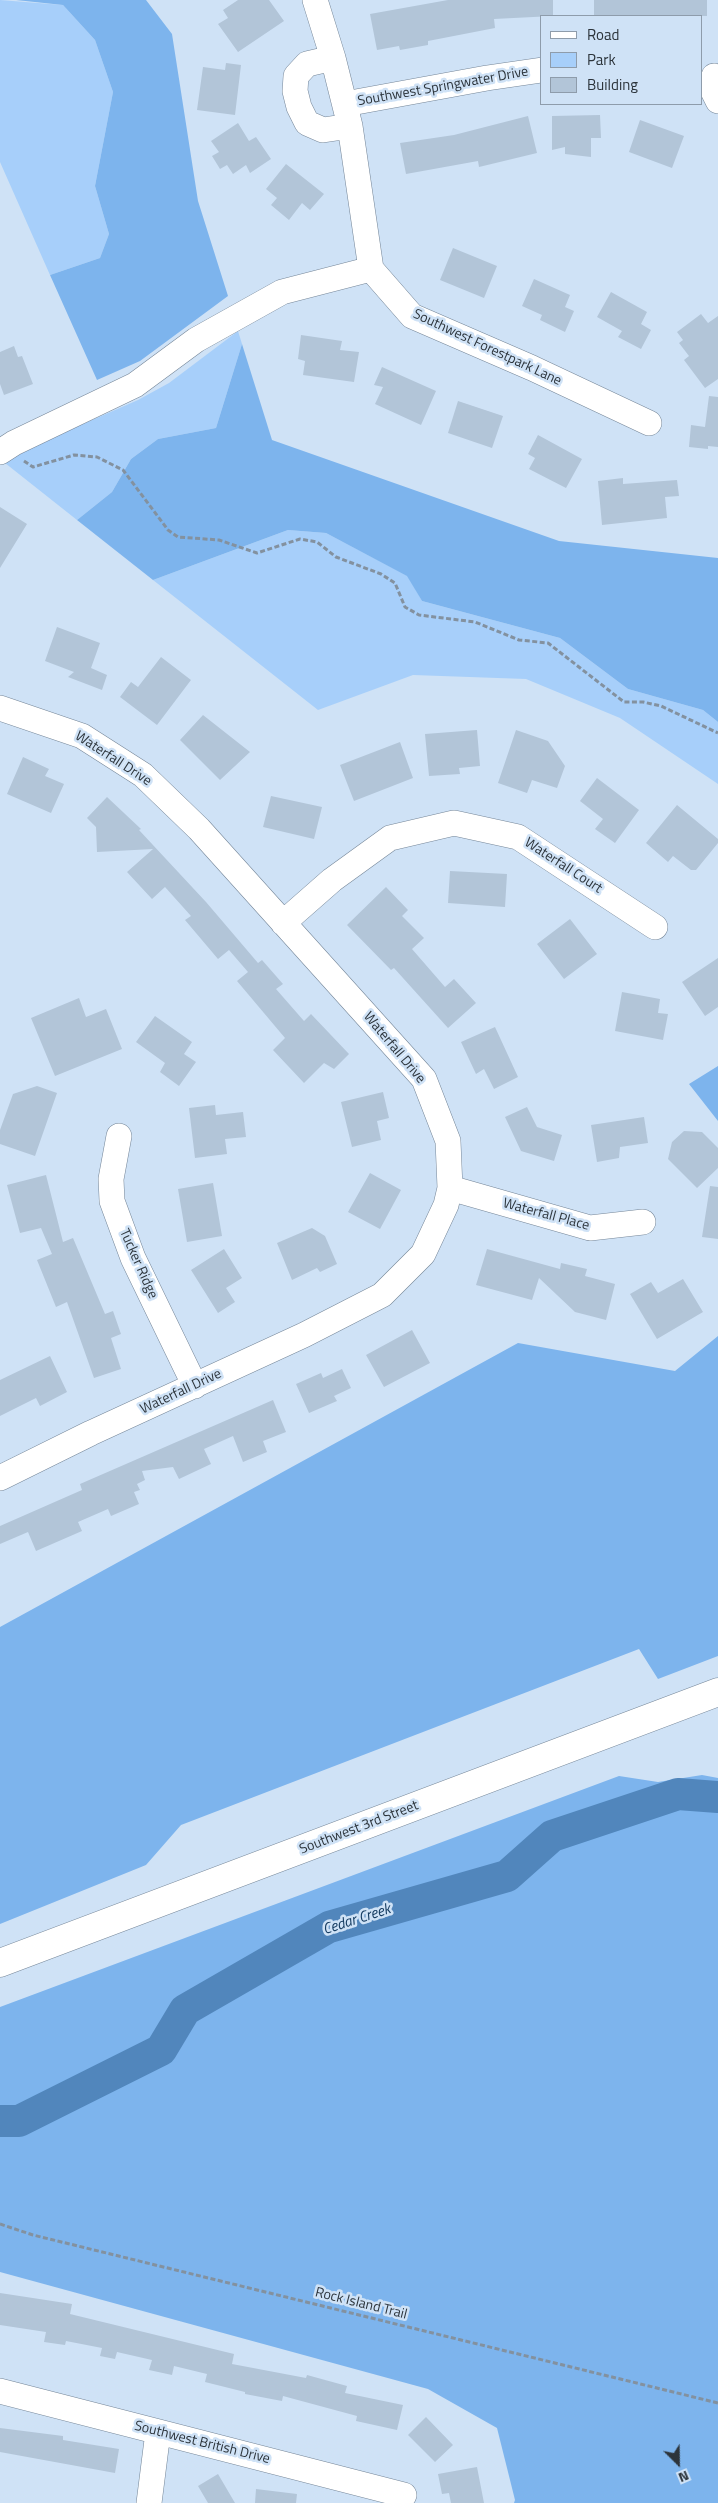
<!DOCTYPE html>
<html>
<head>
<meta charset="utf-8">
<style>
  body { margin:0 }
  #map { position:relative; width:718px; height:2503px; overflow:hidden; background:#cfe2f6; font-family:"Titillium Web",sans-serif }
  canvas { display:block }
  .legend { position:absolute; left:540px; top:15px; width:162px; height:90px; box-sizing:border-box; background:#cfe2f6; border:1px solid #8e9cab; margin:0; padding:6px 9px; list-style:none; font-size:15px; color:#2c343b }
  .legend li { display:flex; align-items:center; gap:10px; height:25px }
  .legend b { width:25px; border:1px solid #8e9cab }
  .north { position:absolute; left:653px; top:2438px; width:50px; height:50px; -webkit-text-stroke:4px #cfe2f6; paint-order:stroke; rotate:157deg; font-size:14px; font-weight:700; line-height:20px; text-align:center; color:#2c343b }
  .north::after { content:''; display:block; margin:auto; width:18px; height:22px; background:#2c343b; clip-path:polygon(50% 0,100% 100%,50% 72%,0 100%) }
</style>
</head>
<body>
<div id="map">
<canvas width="718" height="2503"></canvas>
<ul class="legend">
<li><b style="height:6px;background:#fff"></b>Road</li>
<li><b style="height:14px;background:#a7cffa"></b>Park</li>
<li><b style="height:14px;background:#b2c5d8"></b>Building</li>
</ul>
<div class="north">N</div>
</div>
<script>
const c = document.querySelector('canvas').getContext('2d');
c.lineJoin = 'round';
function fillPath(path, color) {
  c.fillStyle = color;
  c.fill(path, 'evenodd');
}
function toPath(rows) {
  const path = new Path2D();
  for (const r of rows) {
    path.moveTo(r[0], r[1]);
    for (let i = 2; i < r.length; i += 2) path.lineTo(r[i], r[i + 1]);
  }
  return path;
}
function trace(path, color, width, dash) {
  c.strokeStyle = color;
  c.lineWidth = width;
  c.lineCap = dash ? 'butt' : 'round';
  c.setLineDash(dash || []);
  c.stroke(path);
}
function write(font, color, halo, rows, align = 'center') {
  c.font = font + ' "Titillium Web",sans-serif';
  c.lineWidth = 5;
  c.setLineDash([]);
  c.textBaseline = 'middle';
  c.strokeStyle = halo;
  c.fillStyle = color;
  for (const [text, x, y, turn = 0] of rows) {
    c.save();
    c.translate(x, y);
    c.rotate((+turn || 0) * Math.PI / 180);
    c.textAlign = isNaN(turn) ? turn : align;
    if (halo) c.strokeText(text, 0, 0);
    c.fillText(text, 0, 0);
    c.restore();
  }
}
fillPath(toPath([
  [0,0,63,5,95,40,113,92,95,186,109,234,100,258,50,275,0,162],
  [238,331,242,344,216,428,158,439,131,459,112,492,77,520,5,463,28,448,138,400,169,383],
  [288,530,326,533,408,576,422,601,560,638,628,689,703,710,718,722,718,784,620,718,526,679,413,675,318,710,153,580]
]), '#a7cffa');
fillPath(toPath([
  [16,0,146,0,172,34,198,201,228,296,140,361,97,380,50,275,100,258,109,234,95,186,113,92,95,40,63,5],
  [242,344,272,440,559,541,718,558,718,722,703,710,628,689,560,638,422,601,407,576,326,533,288,530,153,580,77,520,112,492,131,459,158,439,216,428],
  [718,1066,718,1121,689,1084],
  [718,1336,718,1656,658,1679,639,1649,181,1825,146,1865,0,1924,0,1627,518,1343,675,1371],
  [702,1775,718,1778,718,2503,514,2503,515,2500,497,2428,428,2389,0,2272,0,2007,619,1776,658,1782]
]), '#7db4ed');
trace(toPath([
  [0,2121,19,2121,161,2050,185,2010,329,1927,507,1876,552,1836,678,1794,718,1797]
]), '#5186bc', 32);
fillPath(toPath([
  [238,0,269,0,284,21,238,52,218,24,228,18,223,10],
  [448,0,553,0,553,16,494,19,495,28,428,41,428,45,400,50,399,46,377,50,370,14],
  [594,0,707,0,707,16,594,16],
  [226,63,241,65,235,115,197,110,203,67,225,70],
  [600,115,601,138,591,138,591,157,565,154,565,147,552,150,552,116],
  [528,116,537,153,479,167,478,161,406,174,400,143,454,135],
  [640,120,684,136,672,168,629,152],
  [238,123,249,141,256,137,271,159,250,173,246,165,233,174,227,165,220,169,212,156,219,152,211,141],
  [286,164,324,194,310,210,302,203,289,220,271,205,277,198,266,189],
  [453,248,497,266,484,298,440,280],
  [534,279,570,295,565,307,574,311,565,332,540,320,542,315,522,306],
  [611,292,647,312,641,324,651,330,641,349,618,337,622,331,597,317],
  [701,314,708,323,718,316,718,379,705,388,684,360,689,356,679,343,683,340,677,332],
  [301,335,342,341,340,350,359,352,354,382,303,375,305,361,298,359],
  [14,346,18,357,22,356,33,384,4,395,0,384,0,352],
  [382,367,436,391,421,425,375,404,383,387,374,385],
  [709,396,718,397,718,447,708,446,708,449,689,447,691,425,705,427],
  [458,401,503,416,492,448,448,433],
  [538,435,582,459,566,488,529,469,535,458,528,454],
  [623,478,623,484,677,480,679,496,665,497,667,518,602,525,598,481],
  [0,507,27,524,0,568],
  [57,627,100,643,91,668,107,675,102,690,68,677,74,672,45,661],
  [161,657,191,680,157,725,120,697,131,682,138,687],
  [203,715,250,752,220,780,180,740],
  [477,730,480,766,459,768,460,774,429,776,425,734],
  [516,730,548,741,565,766,557,788,532,780,527,793,498,783],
  [400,742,413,778,354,801,340,765],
  [23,757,49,769,45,776,64,784,51,813,7,794],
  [597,778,639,810,615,843,595,829,603,819,580,801],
  [271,796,322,807,314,839,263,827],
  [107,797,141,829,139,830,206,902,258,963,262,960,283,984,276,989,304,1021,311,1014,349,1054,334,1069,324,1063,304,1083,273,1050,285,1038,237,981,248,972,229,950,218,959,185,920,191,916,165,887,152,899,127,872,153,849,97,852,96,827,87,818],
  [677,805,718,839,718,843,696,870,691,870,673,856,668,862,646,843],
  [450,871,507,874,505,907,448,903],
  [386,887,408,910,402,916,424,938,412,949,445,987,454,979,476,1003,448,1028,394,968,391,970,347,925],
  [570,919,597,954,564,979,537,944],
  [718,958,718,1007,705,1016,682,982],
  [622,992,660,999,658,1013,668,1014,663,1040,615,1031],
  [79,998,86,1017,106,1009,122,1049,55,1076,31,1018],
  [155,1016,192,1042,184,1054,196,1062,179,1086,160,1072,165,1063,136,1042],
  [495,1027,518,1077,494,1089,484,1069,476,1074,461,1042],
  [37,1086,57,1093,35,1156,0,1144,0,1130,13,1094],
  [383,1092,389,1118,377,1121,381,1140,352,1147,341,1102],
  [215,1105,216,1115,243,1112,246,1137,225,1139,227,1154,195,1158,189,1108],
  [527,1107,537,1127,562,1135,554,1161,521,1151,505,1117],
  [644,1117,648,1143,620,1147,619,1158,597,1162,591,1125],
  [684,1131,702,1132,718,1148,718,1168,697,1188,668,1159,672,1142],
  [370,1173,401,1190,380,1229,348,1212],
  [46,1175,63,1242,73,1238,105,1314,113,1311,121,1334,111,1338,121,1369,94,1378,67,1302,56,1307,37,1260,52,1254,41,1228,20,1233,7,1185],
  [213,1183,222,1236,187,1242,178,1189],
  [710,1186,718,1187,718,1239,702,1237],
  [312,1228,325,1236,337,1264,320,1272,317,1268,292,1280,277,1243],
  [224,1249,242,1278,226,1288,235,1302,218,1313,191,1270],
  [487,1249,560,1269,561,1263,587,1269,585,1276,615,1284,606,1320,575,1312,539,1278,532,1300,476,1285],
  [683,1279,703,1312,657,1339,630,1294,651,1282,658,1293],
  [412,1330,430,1363,384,1387,366,1355],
  [50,1356,67,1392,40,1406,36,1398,0,1416,0,1380],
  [342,1369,351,1388,334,1396,337,1401,309,1413,296,1384,321,1373,323,1378],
  [273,1400,286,1432,263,1441,267,1452,243,1462,233,1436,204,1449,211,1464,179,1479,173,1467,142,1471,145,1480,137,1484,140,1490,134,1492,139,1504,111,1516,108,1509,78,1522,82,1531,36,1551,28,1532,0,1544,0,1526,82,1490,80,1484],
  [0,2293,72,2304,70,2314,234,2354,232,2364,306,2378,307,2375,347,2386,345,2393,403,2405,397,2430,356,2421,357,2416,283,2396,282,2401,245,2394,245,2392,205,2382,207,2374,174,2366,172,2375,149,2370,152,2360,117,2352,115,2359,100,2356,102,2348,66,2341,65,2345,44,2342,46,2332,0,2325],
  [426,2417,453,2445,435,2462,408,2435],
  [0,2428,63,2436,63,2440,119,2449,115,2473,0,2452],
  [477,2467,484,2503,451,2503,449,2493,442,2494,438,2474],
  [218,2474,235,2503,208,2503,198,2486],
  [256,2489,297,2494,296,2503,255,2503]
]), '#b2c5d8');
const minor = toPath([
  [315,0,333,58,350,126,371,269,412,316,532,368,649,423],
  [333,58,307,64,296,76,295,91,299,107,307,123,323,130,350,126],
  [714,76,713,91,718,101],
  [345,104,487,78,542,70],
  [0,452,14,443,135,385,196,340,282,292,371,269],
  [0,708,82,736,143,775,199,829,424,1079,448,1141,450,1188,446,1205,423,1254,382,1295,304,1335,91,1433,0,1478],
  [283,923,332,880,390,838,454,823,518,837,655,927],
  [119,1136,111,1179,112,1201,133,1258,195,1386],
  [450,1188,590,1228,643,1222],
  [0,2391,404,2495],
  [149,2503,158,2432]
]);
const major = toPath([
  [0,1963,718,1692]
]);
trace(minor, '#758698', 26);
trace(major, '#758698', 29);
trace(toPath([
  [24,461,33,467,74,455,97,457,123,470,168,530,178,537,219,540,257,553,300,539,317,542,336,557,381,574,395,583,405,607,419,615,475,622,519,640,548,643,624,702,643,702,661,706,718,733],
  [0,2224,33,2235,718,2403]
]), '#83919f', 3, [5, 2.5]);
trace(minor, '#fff', 25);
trace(major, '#fff', 28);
write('14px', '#2c343b', '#cfe2f6', [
  ["Southwest Springwater Drive",443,87,-10],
  ["Southwest Forestpark Lane",487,348,25],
  ["Waterfall Drive",113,759,33],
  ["Waterfall Court",563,866,33],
  ["Waterfall Drive",394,1048,50],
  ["Waterfall Place",546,1215,15],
  ["Tucker Ridge",138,1264,66],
  ["Waterfall Drive",181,1392,-25],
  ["Southwest 3rd Street",359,1828,-21],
  ["Rock Island Trail",361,2304,14],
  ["Southwest British Drive",202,2443,14]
]);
write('italic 15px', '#153c61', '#cfe2f6', [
  ["Cedar Creek",357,1920,-18]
]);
</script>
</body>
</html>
